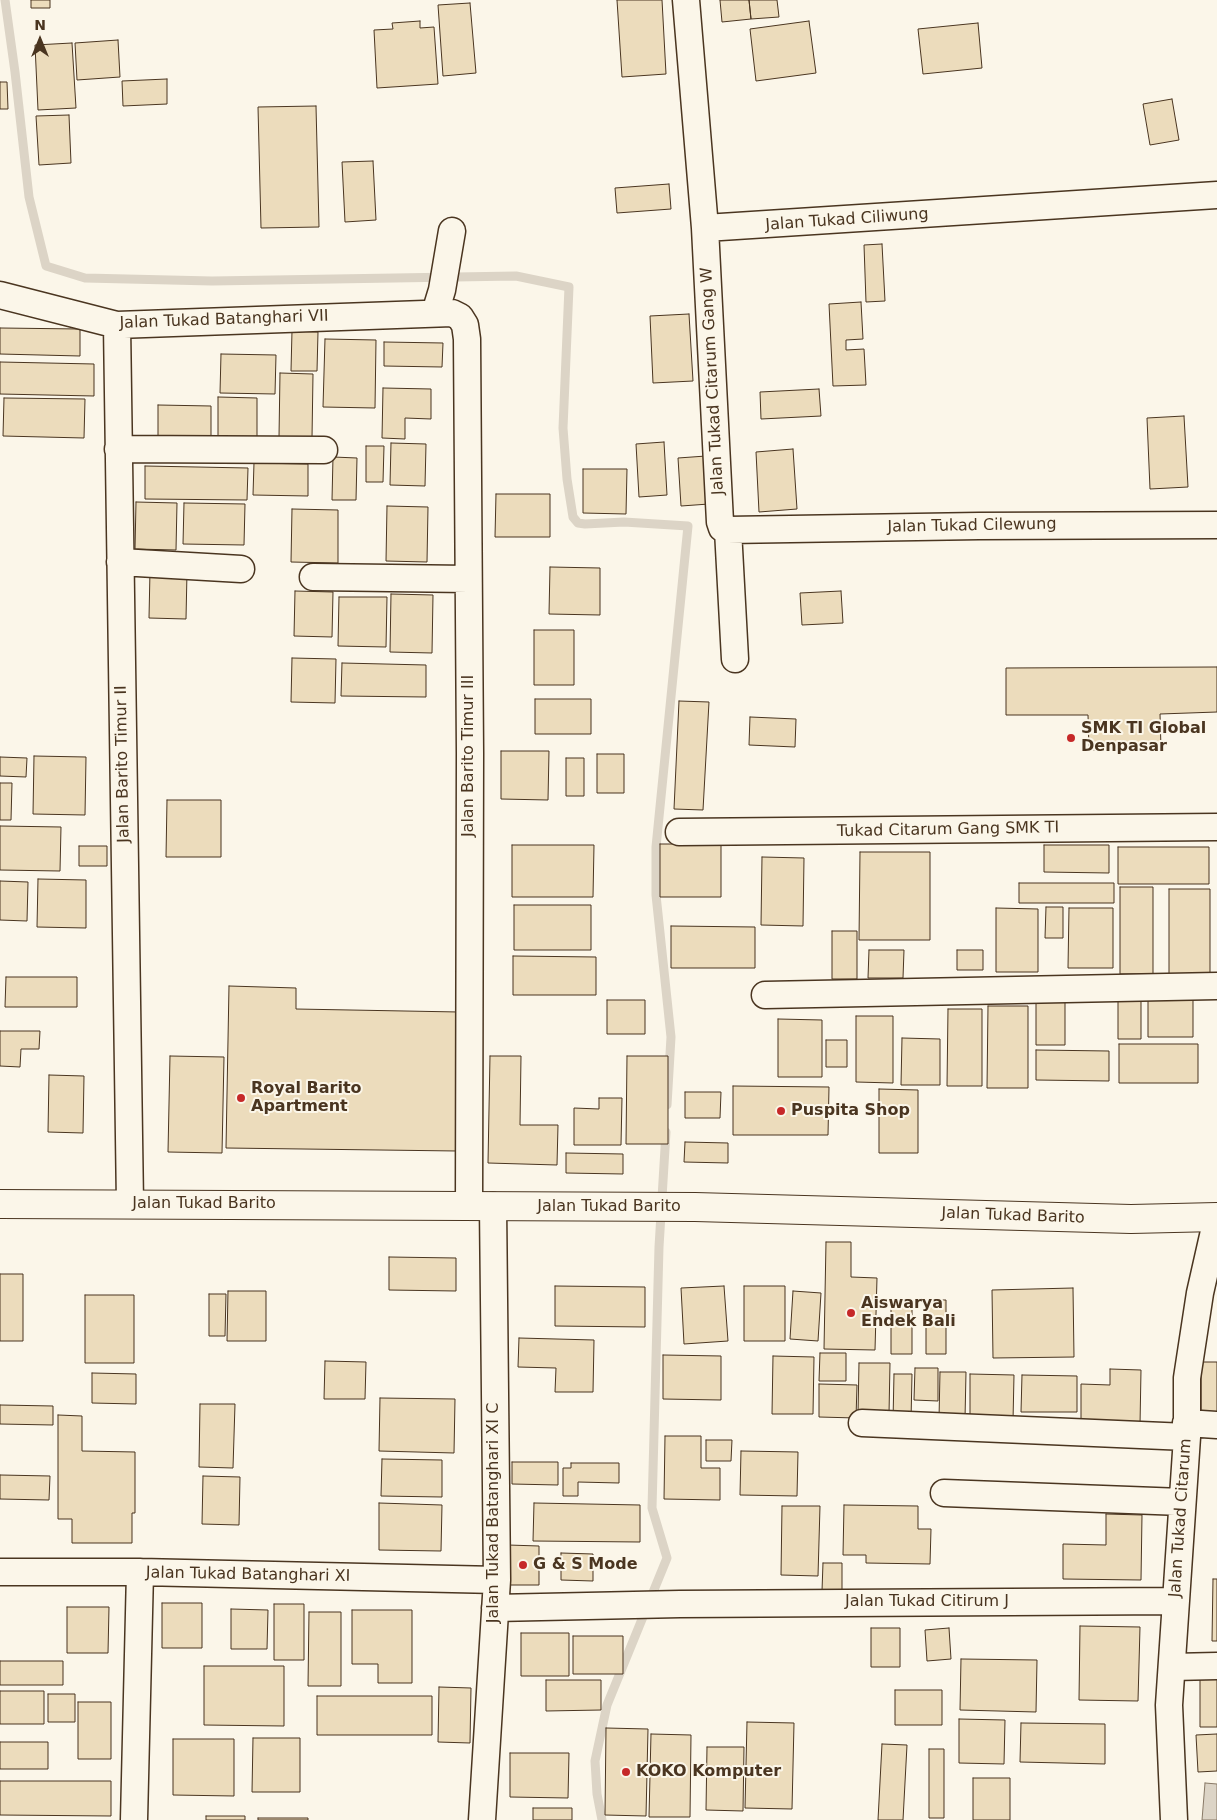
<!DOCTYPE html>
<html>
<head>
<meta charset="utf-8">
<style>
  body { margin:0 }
  #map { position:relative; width:1217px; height:1820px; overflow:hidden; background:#fbf6e9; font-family:"DejaVu Sans",sans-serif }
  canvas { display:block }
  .north { position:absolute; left:15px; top:15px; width:50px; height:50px; -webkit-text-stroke:4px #fbf6e9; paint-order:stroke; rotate:0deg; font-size:14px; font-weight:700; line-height:20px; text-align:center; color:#4a3520 }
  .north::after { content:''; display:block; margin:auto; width:18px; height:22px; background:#4a3520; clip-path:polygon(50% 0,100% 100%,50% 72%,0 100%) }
</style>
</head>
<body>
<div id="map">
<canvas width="1217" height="1820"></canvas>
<div class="north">N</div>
</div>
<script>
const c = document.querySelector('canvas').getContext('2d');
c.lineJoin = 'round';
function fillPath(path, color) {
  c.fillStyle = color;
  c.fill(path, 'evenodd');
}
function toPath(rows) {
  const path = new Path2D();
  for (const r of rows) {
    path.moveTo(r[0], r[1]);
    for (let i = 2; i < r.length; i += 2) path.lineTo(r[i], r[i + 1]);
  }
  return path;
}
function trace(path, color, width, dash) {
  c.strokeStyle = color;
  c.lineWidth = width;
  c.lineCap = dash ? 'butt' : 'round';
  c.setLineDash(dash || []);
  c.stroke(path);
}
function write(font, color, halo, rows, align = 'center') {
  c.font = font + ' "DejaVu Sans",sans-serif';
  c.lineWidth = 4;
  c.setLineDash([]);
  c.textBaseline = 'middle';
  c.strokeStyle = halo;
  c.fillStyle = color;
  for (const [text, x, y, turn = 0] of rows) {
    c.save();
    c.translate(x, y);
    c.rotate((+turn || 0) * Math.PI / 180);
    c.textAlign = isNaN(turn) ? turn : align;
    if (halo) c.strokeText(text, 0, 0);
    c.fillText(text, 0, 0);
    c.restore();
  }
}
const water = toPath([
  [1205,1783,1217,1784,1217,1820,1202,1820,1205,1783]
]);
fillPath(water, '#dcd4c6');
trace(water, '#887966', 1);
trace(toPath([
  [5,0,15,72,29,197,46,266,85,278,212,281,516,276,569,287,563,428,567,479,573,517,578,523,585,524,624,522,688,526,656,847,656,895,671,1037,667,1105],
  [602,1820,597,1794,595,1761,607,1705,667,1558,652,1508,659,1247,666,1132]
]), '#dcd4c6', 9);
const building = toPath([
  [31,0,50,0,50,8,31,8,31,0],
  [617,0,662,0,666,74,622,77,617,0],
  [720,0,749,0,751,19,722,22,720,0],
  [749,0,777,0,779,17,751,19,749,0],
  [470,3,476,73,443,76,438,5,470,3],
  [420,21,420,28,434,27,438,84,377,88,374,30,393,29,392,23,420,21],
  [809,21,816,73,756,81,750,29,809,21],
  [978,23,982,68,923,74,918,29,978,23],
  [118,40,120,77,77,80,75,43,118,40],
  [72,43,76,108,38,110,35,45,72,43],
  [167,79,167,104,123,106,122,81,167,79],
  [0,82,7,82,8,109,0,109,0,82],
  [1172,99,1179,140,1150,145,1143,104,1172,99],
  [316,106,319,227,261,228,258,107,316,106],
  [69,115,71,163,39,165,36,116,69,115],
  [373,161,376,220,345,222,342,162,373,161],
  [669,184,671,209,617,213,615,188,669,184],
  [882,244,885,301,866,302,864,245,882,244],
  [861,302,863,339,846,340,846,350,864,349,866,385,833,386,829,304,861,302],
  [689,314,693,381,653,383,650,316,689,314],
  [0,328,80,329,80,356,0,354,0,328],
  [292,331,318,332,317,371,291,371,292,331],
  [325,339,376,340,375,408,323,407,325,339],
  [384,342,443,343,442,367,384,366,384,342],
  [221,354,276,355,275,394,220,393,221,354],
  [0,362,94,364,94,396,0,394,0,362],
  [280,373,313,374,312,438,279,437,280,373],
  [383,388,431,389,431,419,405,418,405,439,382,438,383,388],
  [819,389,821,416,761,419,760,392,819,389],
  [218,397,257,398,257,439,218,439,218,397],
  [4,398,85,399,84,438,3,436,4,398],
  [158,405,211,406,211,442,158,441,158,405],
  [1184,416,1188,487,1150,489,1147,418,1184,416],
  [664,442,667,495,639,497,636,444,664,442],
  [391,443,426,444,425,486,390,485,391,443],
  [366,446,384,446,383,482,366,482,366,446],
  [793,449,797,509,759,512,756,452,793,449],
  [706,456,709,504,681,506,678,458,706,456],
  [333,457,357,458,356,500,332,500,333,457],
  [254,463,308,464,308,496,253,495,254,463],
  [145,466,248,468,247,500,145,499,145,466],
  [583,469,627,469,626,514,583,513,583,469],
  [496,494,550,494,550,537,495,537,496,494],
  [136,502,177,503,176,550,135,549,136,502],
  [184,503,245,504,244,545,183,544,184,503],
  [387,506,428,507,427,562,386,561,387,506],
  [292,509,338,510,338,563,291,562,292,509],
  [550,567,600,568,600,615,549,614,550,567],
  [150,571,187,572,186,619,149,618,150,571],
  [295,591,333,592,332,637,294,636,295,591],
  [841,591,843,623,802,625,800,593,841,591],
  [391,594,433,595,432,653,390,652,391,594],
  [339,597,387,597,386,647,338,646,339,597],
  [534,630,574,630,574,685,534,685,534,630],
  [292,658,336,659,335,703,291,702,292,658],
  [342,663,426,665,426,697,341,696,342,663],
  [1217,667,1217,712,1160,714,1161,749,1089,750,1088,715,1006,715,1006,668,1217,667],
  [535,699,591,699,591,734,535,734,535,699],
  [679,701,709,702,703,810,674,809,679,701],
  [750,717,796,719,795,747,749,745,750,717],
  [501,751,549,751,548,800,501,799,501,751],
  [597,754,624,754,624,793,597,793,597,754],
  [34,756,86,757,85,815,33,814,34,756],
  [0,757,27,758,26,777,0,776,0,757],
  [566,758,584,758,584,796,566,796,566,758],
  [0,783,12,783,11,820,0,820,0,783],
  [167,800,221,800,221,857,166,857,167,800],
  [0,826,61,827,60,871,0,870,0,826],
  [660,844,721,844,721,897,660,897,660,844],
  [512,845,594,845,593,897,512,897,512,845],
  [1044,845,1109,845,1109,873,1044,872,1044,845],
  [79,846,107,846,107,866,79,866,79,846],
  [1118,847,1209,847,1209,884,1118,884,1118,847],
  [860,852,930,852,930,940,859,940,860,852],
  [762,857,804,858,803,926,761,925,762,857],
  [38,879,86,880,86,928,37,927,38,879],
  [0,881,28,882,27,921,0,920,0,881],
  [1019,883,1114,883,1114,903,1019,903,1019,883],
  [1120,887,1153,887,1153,974,1120,974,1120,887],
  [1169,889,1210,889,1210,976,1169,976,1169,889],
  [514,905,591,905,591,950,514,950,514,905],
  [1046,907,1063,907,1063,938,1045,938,1046,907],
  [996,908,1038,909,1038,972,996,972,996,908],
  [1069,908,1113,908,1113,968,1068,968,1069,908],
  [671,926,755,927,755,968,671,968,671,926],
  [832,931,857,931,857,979,832,979,832,931],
  [869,950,904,950,903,978,868,978,869,950],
  [957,950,983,950,983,970,957,970,957,950],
  [513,956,596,957,596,995,513,995,513,956],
  [6,977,77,977,77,1007,5,1007,6,977],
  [229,986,296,988,296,1009,459,1012,457,1151,226,1148,229,986],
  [1118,998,1141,998,1141,1039,1118,1039,1118,998],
  [607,1000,645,1000,645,1034,607,1034,607,1000],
  [1148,1000,1193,1000,1193,1037,1148,1037,1148,1000],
  [1036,1001,1065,1001,1065,1045,1036,1045,1036,1001],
  [988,1006,1028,1006,1028,1088,987,1088,988,1006],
  [948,1009,982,1009,982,1086,947,1086,948,1009],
  [856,1016,893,1016,893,1083,856,1082,856,1016],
  [778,1019,822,1020,822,1077,778,1077,778,1019],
  [0,1031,40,1031,39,1049,21,1049,20,1067,0,1066,0,1031],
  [902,1038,940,1039,940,1085,901,1085,902,1038],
  [826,1040,847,1040,847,1067,826,1067,826,1040],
  [1119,1044,1198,1044,1198,1083,1119,1083,1119,1044],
  [1036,1050,1109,1051,1109,1081,1036,1080,1036,1050],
  [170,1056,224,1057,222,1153,168,1152,170,1056],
  [490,1056,521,1056,520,1125,558,1125,557,1165,488,1163,490,1056],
  [627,1056,668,1056,668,1144,626,1144,627,1056],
  [49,1075,84,1076,83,1133,48,1132,49,1075],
  [733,1086,829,1087,828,1135,733,1135,733,1086],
  [879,1089,918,1090,918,1153,879,1153,879,1089],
  [685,1092,721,1092,720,1118,685,1118,685,1092],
  [599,1098,622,1098,621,1145,574,1145,574,1108,599,1109,599,1098],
  [685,1142,728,1143,728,1163,684,1162,685,1142],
  [566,1153,623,1154,623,1174,566,1173,566,1153],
  [826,1242,851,1242,851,1277,877,1278,875,1350,824,1349,826,1242],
  [389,1257,456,1258,456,1291,389,1290,389,1257],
  [0,1274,23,1274,23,1341,0,1341,0,1274],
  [555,1286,645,1287,645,1327,555,1326,555,1286],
  [724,1286,728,1341,684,1344,681,1288,724,1286],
  [744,1286,785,1286,785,1341,744,1341,744,1286],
  [1073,1288,1074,1357,993,1358,992,1290,1073,1288],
  [228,1291,266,1291,266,1341,227,1341,228,1291],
  [793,1291,821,1293,818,1341,790,1339,793,1291],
  [209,1294,226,1294,225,1336,209,1336,209,1294],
  [85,1295,134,1295,134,1363,85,1363,85,1295],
  [891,1300,912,1300,912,1354,891,1354,891,1300],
  [926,1300,946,1300,946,1354,926,1354,926,1300],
  [519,1338,594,1340,593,1392,555,1392,556,1368,518,1367,519,1338],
  [820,1353,846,1353,846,1381,819,1381,820,1353],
  [663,1355,721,1356,721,1400,663,1399,663,1355],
  [773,1356,814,1357,813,1414,772,1414,773,1356],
  [325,1361,366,1362,365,1399,324,1399,325,1361],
  [1201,1362,1217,1362,1217,1417,1201,1417,1201,1362],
  [859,1363,890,1363,889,1414,858,1414,859,1363],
  [915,1368,938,1368,938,1401,914,1400,915,1368],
  [1110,1369,1141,1370,1140,1425,1081,1424,1081,1384,1110,1385,1110,1369],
  [940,1372,966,1372,965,1419,939,1419,940,1372],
  [92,1373,136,1374,136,1404,92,1403,92,1373],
  [894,1374,912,1374,911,1421,893,1421,894,1374],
  [970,1374,1014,1375,1013,1421,970,1420,970,1374],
  [1022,1375,1077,1376,1077,1412,1021,1412,1022,1375],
  [819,1384,857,1385,856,1418,819,1417,819,1384],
  [380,1398,455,1399,454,1453,379,1451,380,1398],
  [200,1404,235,1404,233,1468,199,1467,200,1404],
  [0,1405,53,1406,53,1425,0,1424,0,1405],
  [58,1415,82,1416,82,1451,135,1452,135,1513,132,1513,132,1543,72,1543,72,1519,58,1519,58,1415],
  [665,1436,701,1436,701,1468,720,1468,720,1500,664,1499,665,1436],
  [706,1440,732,1440,731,1461,706,1461,706,1440],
  [741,1451,798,1452,797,1496,740,1495,741,1451],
  [382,1459,442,1460,442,1497,381,1496,382,1459],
  [512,1462,558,1462,558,1485,512,1484,512,1462],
  [571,1463,619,1463,619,1483,578,1482,578,1496,563,1496,563,1468,571,1468,571,1463],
  [0,1475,50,1476,49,1500,0,1499,0,1475],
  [203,1476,240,1477,239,1525,202,1524,203,1476],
  [379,1503,442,1505,441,1551,379,1550,379,1503],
  [534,1503,640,1505,640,1542,533,1541,534,1503],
  [844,1505,918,1506,918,1529,931,1529,930,1564,866,1563,866,1555,843,1555,844,1505],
  [782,1506,820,1506,818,1576,781,1575,782,1506],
  [1106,1514,1142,1515,1141,1580,1063,1579,1063,1544,1106,1545,1106,1514],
  [508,1545,539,1546,539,1585,507,1585,508,1545],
  [561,1553,593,1554,593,1581,561,1580,561,1553],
  [823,1563,842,1563,842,1591,822,1591,823,1563],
  [1213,1579,1217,1579,1217,1641,1212,1641,1213,1579],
  [162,1603,202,1603,202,1648,162,1648,162,1603],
  [274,1604,304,1604,304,1660,274,1660,274,1604],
  [67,1607,109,1607,108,1653,67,1653,67,1607],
  [231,1609,268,1610,267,1649,231,1649,231,1609],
  [352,1610,412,1610,412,1683,378,1683,378,1664,352,1664,352,1610],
  [309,1612,341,1612,341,1686,308,1686,309,1612],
  [1080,1626,1140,1627,1138,1701,1079,1700,1080,1626],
  [871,1628,900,1628,900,1667,871,1667,871,1628],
  [949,1628,951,1659,927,1661,925,1630,949,1628],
  [521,1633,569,1633,569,1676,521,1676,521,1633],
  [573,1636,623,1636,623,1674,573,1674,573,1636],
  [961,1659,1037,1660,1036,1712,960,1710,961,1659],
  [0,1661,63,1661,63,1685,0,1685,0,1661],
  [204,1666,284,1666,284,1726,204,1725,204,1666],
  [1200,1677,1217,1677,1217,1727,1200,1727,1200,1677],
  [546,1680,601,1680,601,1710,546,1711,546,1680],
  [439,1687,471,1688,470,1743,438,1742,439,1687],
  [895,1690,942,1690,942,1725,895,1725,895,1690],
  [0,1691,44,1691,44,1724,0,1724,0,1691],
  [48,1694,75,1694,75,1722,48,1722,48,1694],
  [317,1696,432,1696,432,1735,317,1735,317,1696],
  [78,1702,111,1702,111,1759,78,1759,78,1702],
  [959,1719,1005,1720,1004,1764,959,1763,959,1719],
  [747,1722,794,1723,792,1809,745,1808,747,1722],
  [1021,1723,1105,1724,1105,1764,1020,1762,1021,1723],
  [606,1728,648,1729,646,1816,605,1815,606,1728],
  [651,1734,691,1735,690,1817,649,1817,651,1734],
  [1217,1734,1217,1771,1198,1772,1196,1735,1217,1734],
  [253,1738,300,1738,300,1792,252,1792,253,1738],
  [173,1739,234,1739,234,1796,173,1795,173,1739],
  [0,1742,48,1742,48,1769,0,1769,0,1742],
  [882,1744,907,1745,903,1820,878,1820,882,1744],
  [707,1747,744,1747,743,1811,706,1810,707,1747],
  [929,1749,944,1749,944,1818,929,1818,929,1749],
  [510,1753,569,1753,568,1798,510,1797,510,1753],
  [973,1778,1010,1778,1010,1820,973,1820,973,1778],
  [0,1781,111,1781,111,1816,0,1815,0,1781],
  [533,1808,572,1808,572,1820,533,1820,533,1808],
  [206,1816,245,1816,245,1820,206,1820,206,1816],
  [258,1818,308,1818,308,1820,258,1820,258,1818]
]);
fillPath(building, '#ecdcbc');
trace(building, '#4a3520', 1);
const street = toPath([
  [686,0,705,228,720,522,722,528,728,530,979,526,1217,525],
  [705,228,1217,195],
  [0,295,117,325,452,313,460,317,465,325,467,339,470,753,469,1205],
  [435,313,442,290,452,231],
  [117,325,130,1204],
  [118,449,324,450],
  [728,530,735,659],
  [120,562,241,569],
  [313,577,468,579],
  [679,832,1217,827],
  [765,995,1217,986],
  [862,1423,1187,1437],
  [1186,1423,1217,1425],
  [944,1493,1182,1502],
  [0,1572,140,1572,497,1580],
  [495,1608,680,1604,1175,1601],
  [1172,1667,1217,1666],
  [134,1820,140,1572],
  [482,1820,497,1580,493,1206],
  [1174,1820,1169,1705,1187,1437,1187,1378,1200,1293,1217,1218]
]);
const secondary = toPath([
  [0,1204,695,1207,1131,1219,1217,1217]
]);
trace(street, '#4a3520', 29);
trace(secondary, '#4a3520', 30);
trace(street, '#fbf6e9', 26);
trace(secondary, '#fbf6e9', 28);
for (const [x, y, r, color] of [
  [1071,738,5,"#c62828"],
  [241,1098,5,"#c62828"],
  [781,1111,5,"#c62828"],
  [851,1313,5,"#c62828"],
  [523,1565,5,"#c62828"],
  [626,1772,5,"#c62828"]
]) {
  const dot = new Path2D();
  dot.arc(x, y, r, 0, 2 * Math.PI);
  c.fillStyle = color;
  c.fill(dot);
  trace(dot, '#fbf6e9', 2);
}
write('16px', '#4a3520', '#fbf6e9', [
  ["Jalan Tukad Ciliwung",847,220,-4],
  ["Jalan Tukad Batanghari VII",224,320,-2],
  ["Jalan Tukad Citarum Gang W",713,381,-93],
  ["Jalan Tukad Cilewung",972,526,-1],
  ["Jalan Barito Timur III",469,756,-90],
  ["Jalan Barito Timur II",123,764,-91],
  ["Tukad Citarum Gang SMK TI",948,830,-1],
  ["Jalan Tukad Barito",204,1204],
  ["Jalan Tukad Barito",609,1207],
  ["Jalan Tukad Barito",1013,1216,2],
  ["Jalan Tukad Batanghari XI C",494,1513,-90],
  ["Jalan Tukad Citarum",1181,1518,-86],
  ["Jalan Tukad Batanghari XI",248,1575,1],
  ["Jalan Tukad Citirum J",927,1602]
]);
write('bold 16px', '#4a3520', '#fbf6e9', [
  ["SMK TI Global",1081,729],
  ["Denpasar",1081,747],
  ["Royal Barito",251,1089],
  ["Apartment",251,1107],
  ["Puspita Shop",791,1111],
  ["Aiswarya",861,1304],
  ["Endek Bali",861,1322],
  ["G & S Mode",533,1565],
  ["KOKO Komputer",636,1772]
], 'left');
</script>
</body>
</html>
